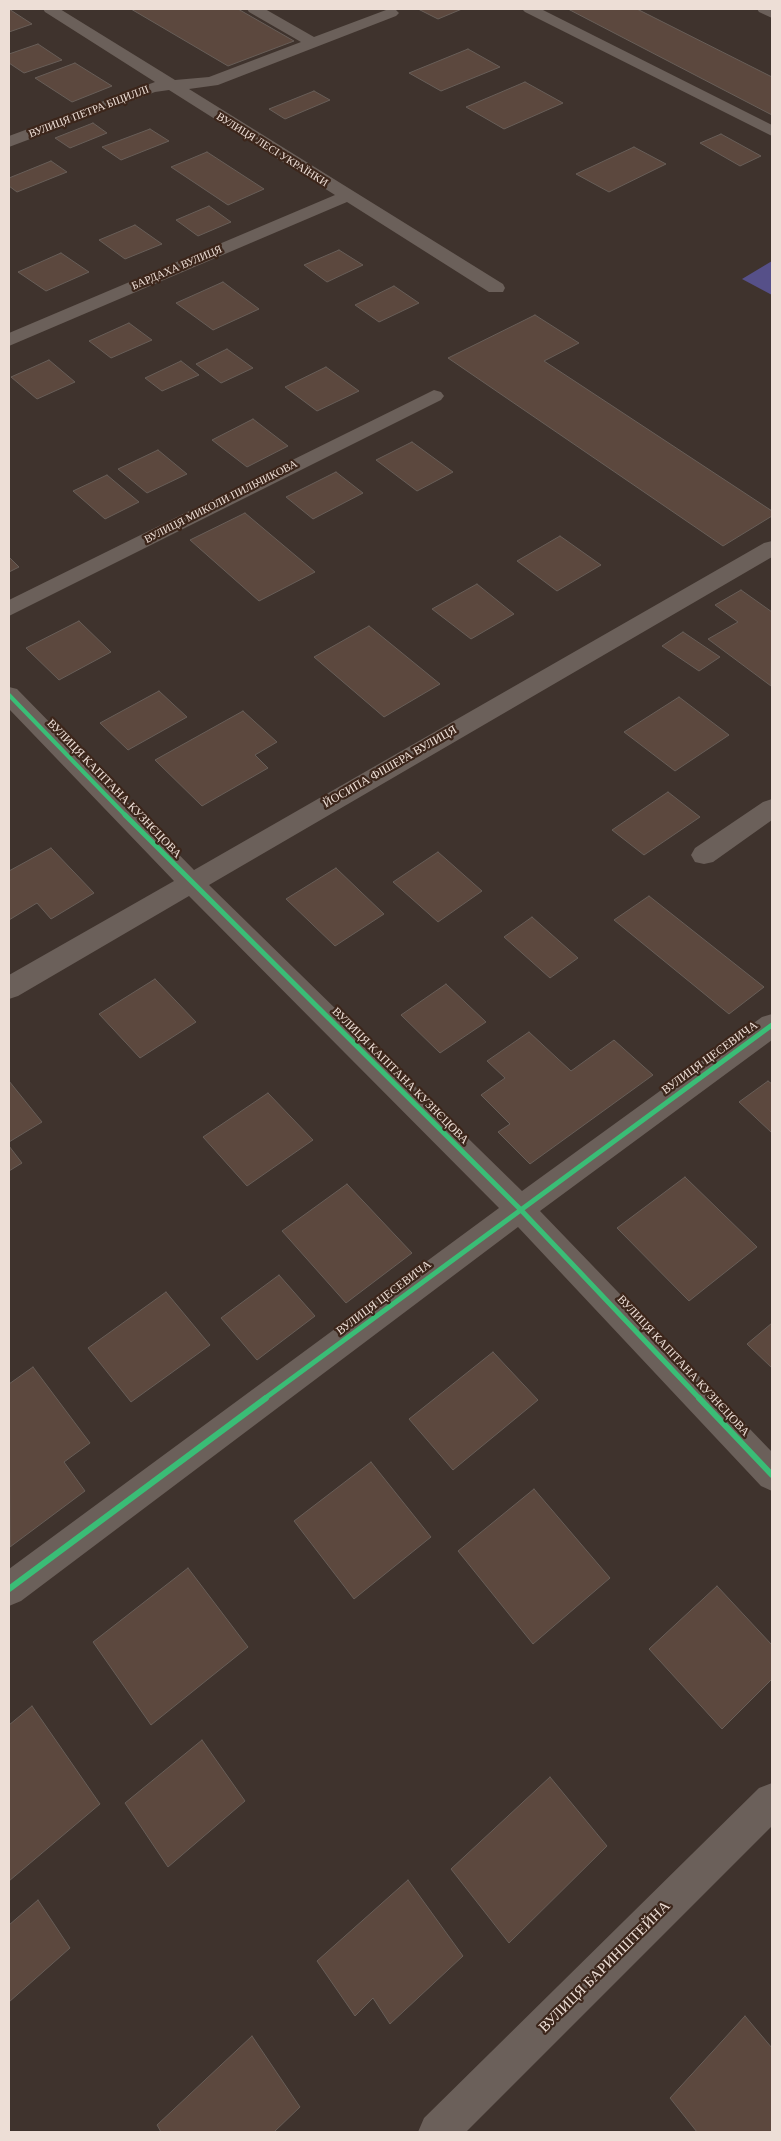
<!DOCTYPE html>
<html>
<head>
<meta charset="utf-8">
<style>
  body { margin:0 }
  #map { position:relative; width:781px; height:2141px; overflow:hidden; background:#3f332d; font-family:Georgia,serif }
  canvas { display:block }
  .frame { position:absolute; inset:0; border:10px solid #edded6; pointer-events:none }
</style>
</head>
<body>
<div id="map">
<canvas width="781" height="2141"></canvas>
<div class="frame"></div>
</div>
<script>
const c = document.querySelector('canvas').getContext('2d');
c.lineJoin = 'round';
function fillPath(path, color) {
  c.fillStyle = color;
  c.fill(path, 'evenodd');
}
function toPath(rows) {
  const path = new Path2D();
  for (const r of rows) {
    path.moveTo(r[0], r[1]);
    for (let i = 2; i < r.length; i += 2) path.lineTo(r[i], r[i + 1]);
  }
  return path;
}
function trace(path, color, width, dash) {
  c.strokeStyle = color;
  c.lineWidth = width;
  c.lineCap = dash ? 'butt' : 'round';
  c.setLineDash(dash || []);
  c.stroke(path);
}
function write(font, color, halo, rows, align = 'center') {
  c.font = font + ' Georgia,serif';
  c.lineWidth = 4.5;
  c.setLineDash([]);
  c.textBaseline = 'middle';
  c.strokeStyle = halo;
  c.fillStyle = color;
  for (const [text, x, y, turn = 0] of rows) {
    c.save();
    c.translate(x, y);
    c.rotate((+turn || 0) * Math.PI / 180);
    c.textAlign = isNaN(turn) ? turn : align;
    if (halo) c.strokeText(text, 0, 0);
    c.fillText(text, 0, 0);
    c.restore();
  }
}
fillPath(toPath([
  [772,261,772,295,742,279]
]), '#565089');
const building = toPath([
  [9,9,32,24,9,32,9,9],
  [131,9,238,9,294,41,228,66,131,9],
  [418,9,462,9,438,19,418,9],
  [568,9,637,9,772,77,772,115,568,9],
  [38,44,62,60,24,73,9,63,9,54,38,44],
  [468,49,500,67,441,91,409,73,468,49],
  [75,63,112,86,72,102,35,78,75,63],
  [525,82,563,103,504,129,466,107,525,82],
  [314,91,330,100,285,119,269,109,314,91],
  [93,123,107,133,70,148,55,138,93,123],
  [150,129,169,141,121,160,102,147,150,129],
  [721,134,761,156,740,166,700,143,721,134],
  [634,147,666,164,609,192,576,174,634,147],
  [207,152,264,189,228,205,171,167,207,152],
  [51,161,67,172,17,192,9,186,9,178,51,161],
  [209,206,231,222,198,236,176,220,209,206],
  [135,225,162,244,125,259,99,240,135,225],
  [339,250,363,265,327,282,304,265,339,250],
  [61,253,89,272,46,291,18,272,61,253],
  [223,282,259,309,213,330,176,303,223,282],
  [394,286,419,303,379,322,355,305,394,286],
  [535,315,579,343,544,361,772,511,772,516,723,546,448,358,535,315],
  [129,323,152,340,111,358,89,341,129,323],
  [227,349,253,368,221,383,196,364,227,349],
  [49,360,75,382,37,399,11,377,49,360],
  [181,361,199,375,162,391,145,378,181,361],
  [326,367,359,391,317,411,285,387,326,367],
  [253,419,288,446,247,467,212,440,253,419],
  [412,442,453,472,417,491,376,460,412,442],
  [158,450,187,474,147,493,118,469,158,450],
  [336,472,363,493,313,519,286,497,336,472],
  [107,475,139,502,105,519,73,491,107,475],
  [245,513,315,572,259,601,190,540,245,513],
  [560,536,601,565,557,591,517,561,560,536],
  [9,557,19,567,9,572,9,557],
  [477,584,514,614,471,639,432,609,477,584],
  [741,590,772,612,771,686,708,639,738,622,715,605,741,590],
  [79,621,111,652,59,680,26,648,79,621],
  [369,626,440,684,384,717,314,657,369,626],
  [683,632,720,657,699,671,662,646,683,632],
  [159,691,187,717,128,750,100,723,159,691],
  [679,697,729,735,675,771,624,732,679,697],
  [243,711,277,742,255,755,268,768,202,806,155,760,243,711],
  [668,792,700,817,644,855,612,830,668,792],
  [51,848,94,893,51,919,37,903,9,920,9,871,51,848],
  [438,852,482,891,438,922,393,882,438,852],
  [336,868,384,914,335,946,286,899,336,868],
  [649,896,764,987,729,1014,614,920,649,896],
  [532,917,578,958,550,978,504,937,532,917],
  [155,979,196,1022,140,1058,99,1014,155,979],
  [446,984,486,1022,440,1053,401,1015,446,984],
  [529,1032,571,1071,614,1040,653,1075,530,1164,498,1132,510,1124,481,1095,505,1078,487,1061,529,1032],
  [9,1081,42,1122,9,1142,9,1081],
  [768,1081,772,1084,772,1133,739,1102,768,1081],
  [268,1093,313,1140,247,1186,203,1137,268,1093],
  [9,1146,22,1163,9,1171,9,1146],
  [685,1177,757,1247,689,1301,617,1228,685,1177],
  [347,1184,412,1253,346,1303,282,1231,347,1184],
  [279,1275,315,1316,257,1360,221,1318,279,1275],
  [166,1292,210,1345,131,1402,88,1348,166,1292],
  [772,1323,772,1368,747,1344,772,1323],
  [493,1352,538,1400,453,1470,409,1419,493,1352],
  [33,1367,90,1443,64,1462,85,1491,10,1547,9,1384,33,1367],
  [371,1462,431,1537,354,1599,294,1521,371,1462],
  [534,1489,610,1578,533,1644,458,1551,534,1489],
  [188,1568,248,1647,151,1725,93,1642,188,1568],
  [717,1586,772,1645,772,1679,722,1729,649,1649,717,1586],
  [32,1706,100,1804,9,1881,9,1725,32,1706],
  [202,1740,245,1801,168,1867,125,1803,202,1740],
  [550,1777,607,1846,509,1943,451,1869,550,1777],
  [408,1880,463,1956,390,2024,373,1998,355,2016,317,1961,408,1880],
  [38,1900,70,1948,9,2002,9,1925,38,1900],
  [745,2016,772,2048,772,2132,697,2132,670,2098,745,2016],
  [252,2036,300,2107,274,2132,161,2132,157,2125,252,2036]
]);
fillPath(building, '#5c483e');
trace(building, '#685e58', 1);
fillPath(toPath([
  [43,9,60,9,175,80,209,77,301,42,249,12,247,9,265,9,314,37,386,10,396,10,399,13,396,16,218,85,189,89,503,284,505,288,503,292,489,292,347,202,9,346,9,333,335,195,169,90,155,92,9,147,9,136,155,82,45,12,43,9],
  [522,9,541,9,772,125,772,136,525,12,522,9],
  [757,9,772,9,772,18,759,12,757,9],
  [434,390,441,392,444,396,441,400,9,616,9,600,434,390],
  [772,541,772,557,209,885,522,1191,762,1017,772,1014,772,1040,540,1211,772,1452,772,1491,761,1486,518,1227,21,1601,9,1606,9,1569,499,1208,189,896,18,996,9,999,9,975,174,881,9,709,9,687,17,689,194,870,764,543,772,541],
  [772,799,772,820,713,862,704,864,695,862,691,855,695,848,763,802,772,799],
  [772,1783,772,1826,466,2132,418,2132,424,2118,759,1788,772,1783]
]), '#6b605a');
trace(toPath([
  [9,695,126,816]
]), '#3abd76', 4);
trace(toPath([
  [125,815,520,1209,700,1399],
  [264,1399,772,1025]
]), '#3abd76', 5);
trace(toPath([
  [699,1398,772,1475],
  [9,1589,266,1398]
]), '#3abd76', 6);
write('11px', '#edded6', '#3c261b', [
  ["ВУЛИЦЯ ПЕТРА БІЦИЛЛІ",89,112,-21],
  ["ВУЛИЦЯ ЛЕСІ УКРАЇНКИ",272,150,32],
  ["БАРДАХА ВУЛИЦЯ",177,268,-23],
  ["ВУЛИЦЯ МИКОЛИ ПИЛЬЧИКОВА",221,502,-27]
]);
write('12px', '#edded6', '#3c261b', [
  ["ЙОСИПА ФІШЕРА ВУЛИЦЯ",390,767,-30],
  ["ВУЛИЦЯ КАПІТАНА КУЗНЄЦОВА",114,789,46],
  ["ВУЛИЦЯ ЦЕСЕВИЧА",710,1058,-36],
  ["ВУЛИЦЯ КАПІТАНА КУЗНЄЦОВА",400,1076,45],
  ["ВУЛИЦЯ ЦЕСЕВИЧА",384,1298,-37],
  ["ВУЛИЦЯ КАПІТАНА КУЗНЄЦОВА",683,1366,47]
]);
write('15px', '#edded6', '#3c261b', [
  ["ВУЛИЦЯ БАРИНШТЕЙНА",605,1967,-45]
]);
</script>
</body>
</html>
